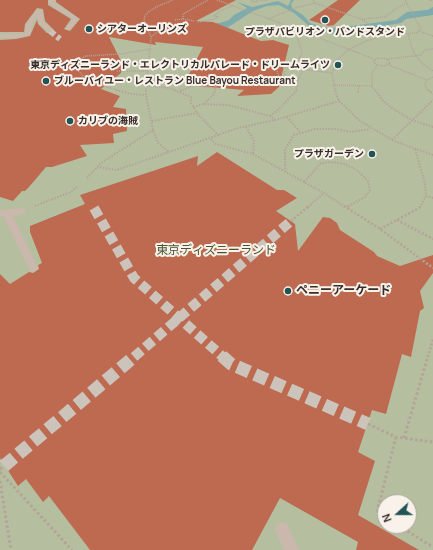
<!DOCTYPE html>
<html>
<head>
<meta charset="utf-8">
<style>
  body { margin:0 }
  #map { position:relative; width:433px; height:550px; overflow:hidden; background:#f1e8df; font-family:Manrope,sans-serif }
  canvas { display:block }
  .north { position:absolute; left:377px; top:494px; width:40px; height:40px; box-sizing:border-box; background:#f9f2eb; border:1px solid #aba49e; border-radius:50%; rotate:249deg; font-size:11px; font-weight:700; line-height:16px; text-align:center; color:#372e2a }
  .north::after { content:''; display:block; margin:auto; width:14px; height:18px; background:#225356; clip-path:polygon(50% 0,100% 100%,50% 72%,0 100%) }
</style>
</head>
<body>
<div id="map">
<canvas width="433" height="550"></canvas>
<div class="north">N</div>
</div>
<script>
const c = document.querySelector('canvas').getContext('2d');
c.lineJoin = 'round';
function fillPath(path, color) {
  c.fillStyle = color;
  c.fill(path, 'evenodd');
}
function toPath(rows) {
  const path = new Path2D();
  for (const r of rows) {
    path.moveTo(r[0], r[1]);
    for (let i = 2; i < r.length; i += 2) path.lineTo(r[i], r[i + 1]);
  }
  return path;
}
function trace(path, color, width, dash) {
  c.strokeStyle = color;
  c.lineWidth = width;
  c.lineCap = dash ? 'butt' : 'round';
  c.setLineDash(dash || []);
  c.stroke(path);
}
function write(font, color, halo, rows, align = 'center') {
  c.font = font + ' Manrope,"Noto Sans JP",sans-serif';
  c.lineWidth = 4;
  c.setLineDash([]);
  c.textBaseline = 'middle';
  c.strokeStyle = halo;
  c.fillStyle = color;
  for (const [text, x, y, turn = 0] of rows) {
    c.save();
    c.translate(x, y);
    c.rotate((+turn || 0) * Math.PI / 180);
    c.textAlign = isNaN(turn) ? turn : align;
    if (halo) c.strokeText(text, 0, 0);
    c.fillText(text, 0, 0);
    c.restore();
  }
}
fillPath(toPath([
  [0,0,433,0,433,550,0,550],
  [385,502,409,502,409,526,385,526]
]), '#b5bfa0');
fillPath(toPath([
  [291,0,294,0,291,4,292,8,303,15,310,23,329,29,396,20,407,12,427,10,433,7,433,15,406,19,401,23,364,29,352,28,337,35,309,26,294,13,279,5,267,6,253,11,227,28,213,23,220,23,229,20,234,15,247,8,237,2,252,7,278,1,288,6]
]), '#80abac');
fillPath(toPath([
  [0,0,48,0,48,5,71,19,64,29,70,31,80,19,56,2,56,0,236,0,196,21,213,22,261,41,273,40,289,45,279,87,271,94,237,96,244,90,199,86,188,76,203,47,155,42,156,45,109,37,121,61,121,73,101,89,120,96,113,107,126,109,127,131,113,134,114,143,80,145,87,156,52,167,46,167,29,187,25,191,22,191,13,201,0,197,0,40,16,39,30,36,37,20,38,24,47,33,53,33,54,30,45,21,43,9,37,8,25,24,24,32,0,32],
  [338,0,360,0,334,25,329,26,309,20],
  [217,152,277,190,284,190,297,198,276,211,295,224,298,251,323,217,330,218,337,223,340,230,374,252,377,256,400,266,433,255,433,273,420,291,424,308,420,311,411,357,402,354,386,414,372,410,358,452,375,461,358,515,419,550,356,550,358,542,280,498,252,550,90,550,49,496,43,502,26,479,18,486,0,458,0,274,10,284,29,272,33,273,39,269,38,265,42,263,30,232,30,226,85,204,80,195,198,156,197,166]
]), '#be6a51');
trace(toPath([
  [50,31,60,39]
]), '#ccc3bb', 6, [6, 3]);
trace(toPath([
  [94,208,134,278,223,357],
  [134,357,291,221]
]), '#ccc3bb', 10, [10, 5]);
trace(toPath([
  [222,356,231,364,368,424],
  [4,466,135,356]
]), '#ccc3bb', 13, [13, 6]);
trace(toPath([
  [217,0,280,23,299,33,314,36,374,59],
  [251,0,254,2,258,1],
  [256,0,268,0],
  [313,0,315,3,361,19,384,35],
  [429,0,433,1],
  [183,19,183,14,208,0],
  [268,19,295,8,315,3],
  [362,19,385,17,398,7,407,3],
  [175,20,183,19,194,21],
  [198,22,215,19,218,17,214,16,220,11,232,6],
  [419,31,433,36],
  [408,33,411,46,416,56,423,64,433,71],
  [151,37,170,22],
  [378,58,387,59,390,63,384,66,377,65,373,61,378,58],
  [387,59,421,55,425,50,433,49],
  [389,65,427,80],
  [283,67,332,73],
  [117,71,148,71],
  [277,71,281,82,284,81,285,71],
  [197,84,198,86,215,88],
  [333,85,372,86],
  [147,86,170,88,176,91],
  [120,91,104,86,84,77,76,68,80,60,85,56,121,54,150,49],
  [146,91,151,37,144,21,145,16,148,12,158,6,173,0],
  [181,91,196,84],
  [215,91,216,86],
  [296,91,298,80,303,70,299,61,302,52,297,36,299,33],
  [335,91,332,73,337,60,348,50,364,42,385,35,416,33,421,29,405,0],
  [358,91,359,86],
  [375,91,372,86,372,73,377,65],
  [429,91,426,88,425,84,427,80,433,77]
]), '#b4a396', 1.5, [1, 1]);
trace(toPath([
  [116,90,132,94,146,95],
  [146,90,146,95,153,130,158,143,170,153],
  [174,90,191,97,191,103,197,113,219,136],
  [335,90,339,101,360,121,394,141,433,155],
  [375,90,383,101,395,110,412,120,433,127],
  [428,90,433,94],
  [180,91,183,90],
  [358,93,358,90],
  [204,104,214,94,215,90],
  [193,107,204,104,228,105,270,116,275,120],
  [270,116,277,111,297,90],
  [287,117,301,133],
  [152,121,197,113],
  [246,127,254,141,253,154],
  [211,139,216,144,253,154,324,193,345,207],
  [392,140,433,100],
  [352,148,352,150],
  [415,149,425,184,426,196,420,207],
  [97,167,117,170,238,128,275,120,339,101],
  [285,172,285,149,294,135,315,129,336,129,351,132,370,129],
  [87,178,101,163,153,130],
  [304,182,321,163,330,162,345,164,358,171,368,181,370,190,365,197,347,207],
  [426,196,433,198],
  [35,206,71,192,77,187],
  [308,207,324,193]
]), '#b4a396', 2, [1.5, 1.5]);
trace(toPath([
  [344,206,380,229,433,268],
  [347,207,349,206],
  [397,220,433,239],
  [291,221,309,206],
  [380,229,419,208,420,206],
  [428,357,433,339]
]), '#b4a396', 2.5, [2, 2]);
trace(toPath([
  [368,424,396,437,433,442],
  [404,438,428,356],
  [0,469,4,466],
  [0,472,72,550],
  [0,481,11,550],
  [385,518,377,512,396,437],
  [399,526,433,547]
]), '#b4a396', 3, [2.5, 2.5]);
fillPath(toPath([
  [49,0,55,0,54,2,79,19,70,30,65,29,73,19,49,4,49,0],
  [37,9,42,10,44,22,52,30,52,32,48,32,39,23,37,16,32,25,30,35,16,38,0,38,0,34,25,33,26,25,37,9],
  [22,208,25,209,26,211,25,213,13,216,38,268,36,271,33,272,30,271,4,217,0,216,0,210,22,208],
  [282,522,287,524,299,550,284,550,275,529,277,524,282,522]
]), '#c9b8ab');
for (const [x, y, r, color] of [
  [325,20,4,"#225356"],
  [89,29,4,"#225356"],
  [338,65,4,"#225356"],
  [46,81,4,"#225356"],
  [70,121,4,"#225356"],
  [372,154,4,"#225356"],
  [288,291,4,"#225356"]
]) {
  const dot = new Path2D();
  dot.arc(x, y, r, 0, 2 * Math.PI);
  c.fillStyle = color;
  c.fill(dot);
  trace(dot, '#f9f2eb', 1.5);
}
write('bold 10px', '#372e2a', '#f9f2eb', [
  ["シアターオーリンズ",97,29],
  ["プラザパビリオン・バンドスタンド",325,32,"center"],
  ["東京ディズニーランド・エレクトリカルパレード・ドリームライツ",330,65,"right"],
  ["ブルーバイユー・レストラン Blue Bayou Restaurant",54,81],
  ["カリブの海賊",78,121],
  ["プラザガーデン",364,154,"right"]
], 'left');
write('12px', '#47542f', '#f9f2eb', [
  ["東京ディズニーランド",216,251]
]);
write('bold 12px', '#372e2a', '#f9f2eb', [
  ["ペニーアーケード",296,291]
], 'left');
</script>
</body>
</html>
